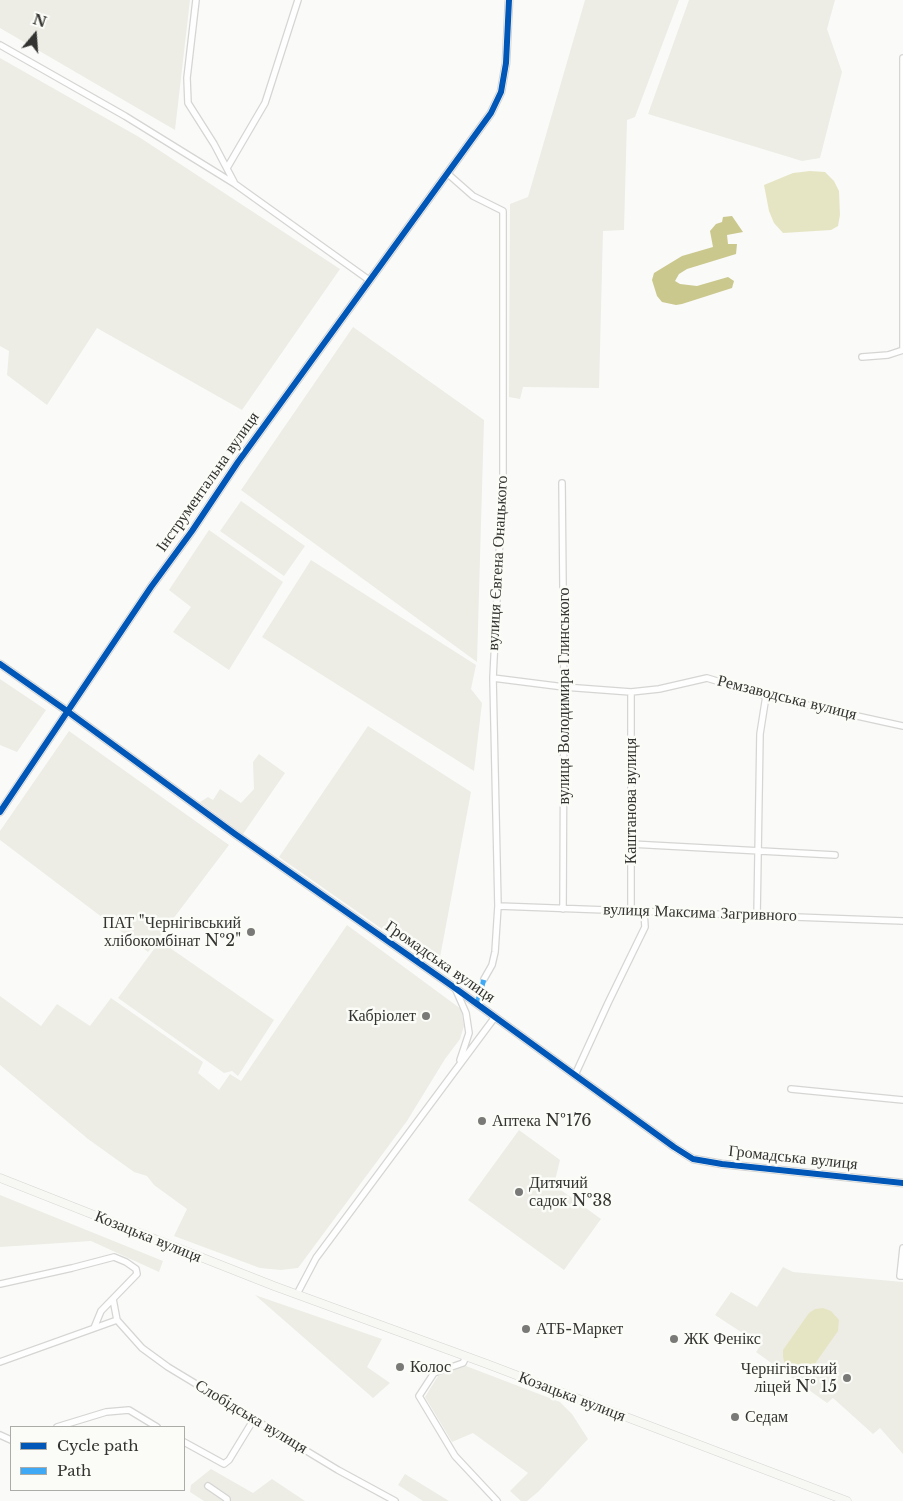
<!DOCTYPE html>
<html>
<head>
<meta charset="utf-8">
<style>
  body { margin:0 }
  #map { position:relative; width:903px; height:1501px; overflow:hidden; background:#fafaf8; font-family:"Libre Baskerville",serif }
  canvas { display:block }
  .legend { position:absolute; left:10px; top:1426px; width:175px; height:65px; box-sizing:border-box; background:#fbfbf7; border:1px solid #ababa8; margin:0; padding:6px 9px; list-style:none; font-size:15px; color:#333331 }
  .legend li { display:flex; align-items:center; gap:10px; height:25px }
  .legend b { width:25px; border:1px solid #ababa8 }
  .north { position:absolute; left:10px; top:10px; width:50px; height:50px; -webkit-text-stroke:4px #fbfbf7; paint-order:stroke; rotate:18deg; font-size:14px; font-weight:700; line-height:20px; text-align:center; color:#333331 }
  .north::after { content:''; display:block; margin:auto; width:18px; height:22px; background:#333331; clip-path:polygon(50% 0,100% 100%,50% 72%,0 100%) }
</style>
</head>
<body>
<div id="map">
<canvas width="903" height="1501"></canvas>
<ul class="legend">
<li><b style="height:6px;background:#0057b8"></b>Cycle path</li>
<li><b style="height:6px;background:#3fa9f5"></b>Path</li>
</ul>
<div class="north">N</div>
</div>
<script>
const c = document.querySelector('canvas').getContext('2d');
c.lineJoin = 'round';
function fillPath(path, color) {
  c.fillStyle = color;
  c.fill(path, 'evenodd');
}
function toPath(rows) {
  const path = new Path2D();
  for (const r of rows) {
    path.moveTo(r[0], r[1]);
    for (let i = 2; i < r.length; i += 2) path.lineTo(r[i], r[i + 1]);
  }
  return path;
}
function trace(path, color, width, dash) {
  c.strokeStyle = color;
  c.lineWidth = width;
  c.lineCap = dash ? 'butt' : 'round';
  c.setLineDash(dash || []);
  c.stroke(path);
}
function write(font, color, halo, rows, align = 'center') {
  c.font = font + ' "Libre Baskerville",serif';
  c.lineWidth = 5;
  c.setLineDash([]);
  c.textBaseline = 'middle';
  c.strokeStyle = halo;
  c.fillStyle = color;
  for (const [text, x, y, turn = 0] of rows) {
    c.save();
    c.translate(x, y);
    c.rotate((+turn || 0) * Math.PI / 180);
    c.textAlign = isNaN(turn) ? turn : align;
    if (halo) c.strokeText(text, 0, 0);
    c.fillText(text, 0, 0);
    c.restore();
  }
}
fillPath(toPath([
  [0,0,190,0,175,130,0,28],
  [585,0,679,0,635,117,627,120,624,230,603,231,599,388,523,387,520,399,509,397,510,204,528,197],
  [689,0,835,0,827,29,842,72,820,158,802,161,648,114],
  [0,58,139,137,340,269,242,410,97,328,47,405,7,375,9,351,0,346],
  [353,327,484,420,477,662,241,490],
  [241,501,305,546,284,576,220,531],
  [209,530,283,582,229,670,173,632,191,607,169,590],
  [311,560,476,665,471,689,482,703,474,771,262,637],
  [0,679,46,710,17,752,0,745],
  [368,726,471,792,438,968,279,857],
  [69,731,229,845,148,952,0,840,0,831],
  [259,754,285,773,243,834,200,802,208,797,213,800,220,789,241,803,254,789,253,762],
  [347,925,461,1009,464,1026,460,1039,445,1059,407,1121,298,1268,281,1270,260,1268,174,1236,187,1209,154,1185,147,1176,134,1172,88,1139,0,1065,0,996,41,1026,57,1004,90,1026,111,998,203,1062,198,1073,219,1090,230,1074,241,1081],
  [160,941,274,1020,238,1076,232,1071,224,1073,118,998],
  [519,1130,560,1160,554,1185,601,1219,564,1270,468,1200],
  [0,1195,163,1261,159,1272,91,1241,0,1247],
  [783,1267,793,1272,903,1282,903,1454,880,1428,873,1434,833,1398,827,1403,756,1352,761,1345,715,1315,731,1292,757,1307],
  [255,1295,382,1339,367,1367,390,1383,373,1398],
  [466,1366,560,1402,572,1414,588,1439,538,1492,527,1501,521,1501,510,1491,528,1473,473,1433,452,1442,425,1397,438,1376],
  [211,1469,253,1493,272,1479,305,1501,204,1501,190,1492,191,1485],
  [405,1474,449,1501,423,1501,398,1485]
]), '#edede6');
fillPath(toPath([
  [810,171,825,172,834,181,839,191,840,215,838,226,831,230,783,233,774,223,769,211,764,185,793,173],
  [823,1308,831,1311,839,1320,838,1331,812,1368,802,1374,791,1371,785,1365,783,1357,783,1350,809,1313,815,1309]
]), '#e6e5c3');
fillPath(toPath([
  [732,216,743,232,727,235,728,244,737,244,736,254,687,269,679,274,675,281,680,284,697,286,728,277,734,281,732,288,682,304,676,305,662,302,657,296,652,280,654,273,682,256,713,247,710,231,716,224,722,222,723,217]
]), '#cac88d');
const minor = toPath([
  [196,0,187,78,188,103,214,144,234,182],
  [0,45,125,116,235,184,369,280],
  [903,58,903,349],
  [227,168,265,103,298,0],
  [448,174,473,196,503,211,503,476,493,678,498,906,495,952,492,965,484,979],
  [862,357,888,355,903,350],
  [562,483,564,687,563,909],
  [493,678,564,687,631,692,659,689,707,678,766,696,903,726],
  [631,692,631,911],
  [631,844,835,855],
  [498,906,903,921],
  [757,916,760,734,766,696],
  [455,988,466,1013,469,1033,460,1060],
  [575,1075,608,1003,645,927,644,911],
  [791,1089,903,1100],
  [903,1248,900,1276,903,1276],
  [0,1284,72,1268,114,1257,126,1262,136,1269,137,1274,101,1311,94,1328],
  [297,1294,316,1258,495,1017],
  [113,1299,117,1320,142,1348,168,1367,338,1470,395,1501],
  [466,1357,463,1363,434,1373,419,1396,455,1456,497,1501],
  [0,1362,117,1320],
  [57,1427,106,1412,129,1410,157,1427],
  [0,1435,11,1440],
  [184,1442,224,1464,229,1460,254,1419],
  [208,1486,227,1499,227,1501]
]);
const tertiary = toPath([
  [0,664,67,711,235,834,455,988,674,1147,693,1159,722,1164,903,1183],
  [0,812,151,587,192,531,238,462,491,113,501,92,506,63,509,0]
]);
const secondary = toPath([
  [0,1178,274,1286,487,1364,847,1501]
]);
trace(minor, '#d5d5d3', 8);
trace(tertiary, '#d5d5d3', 9);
trace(secondary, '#d5d5d3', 9);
trace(minor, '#fefefe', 5.5);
trace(tertiary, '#fefefe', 7);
trace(secondary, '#f7f7f3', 8);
trace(toPath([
  [477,1004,484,979]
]), '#3fa9f5', 5, [10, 5]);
trace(toPath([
  [0,664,67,711,235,834,455,988,674,1147,693,1159,722,1164,903,1183],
  [0,812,151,587,192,531,238,462,491,113,501,92,506,63,509,0]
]), '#0057b8', 6);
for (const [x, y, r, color] of [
  [251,932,5,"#797977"],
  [426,1016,5,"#797977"],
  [482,1121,5,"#797977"],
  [519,1192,5,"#797977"],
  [526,1329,5,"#797977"],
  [674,1339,5,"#797977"],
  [400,1367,5,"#797977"],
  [847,1378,5,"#797977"],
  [735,1417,5,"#797977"]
]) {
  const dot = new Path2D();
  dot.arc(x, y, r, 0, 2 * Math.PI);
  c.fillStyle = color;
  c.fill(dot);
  trace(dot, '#fbfbf7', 2);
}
write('16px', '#333331', '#fbfbf7', [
  ["Інструментальна вулиця",208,482,-55],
  ["вулиця Євгена Онацького",498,563,-87],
  ["вулиця Володимира Глинського",564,696,-90],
  ["Ремзаводська вулиця",787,698,14],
  ["Каштанова вулиця",631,801,-90],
  ["вулиця Максима Загривного",700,913,2],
  ["Громадська вулиця",440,962,35],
  ["Громадська вулиця",793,1158,6],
  ["Козацька вулиця",148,1237,22],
  ["Козацька вулиця",572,1397,21],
  ["Слобідська вулиця",251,1417,31]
]);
write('16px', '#333331', '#fbfbf7', [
  ["ПАТ \"Чернігівський",241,923,"right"],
  ["хлібокомбінат №2\"",241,941,"right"],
  ["Кабріолет",416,1016,"right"],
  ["Аптека №176",492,1121],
  ["Дитячий",529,1183],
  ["садок №38",529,1201],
  ["АТБ-Маркет",536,1329],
  ["ЖК Фенікс",684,1339],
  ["Колос",410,1367],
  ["Чернігівський",837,1369,"right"],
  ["ліцей № 15",837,1387,"right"],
  ["Седам",745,1417]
], 'left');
</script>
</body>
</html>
